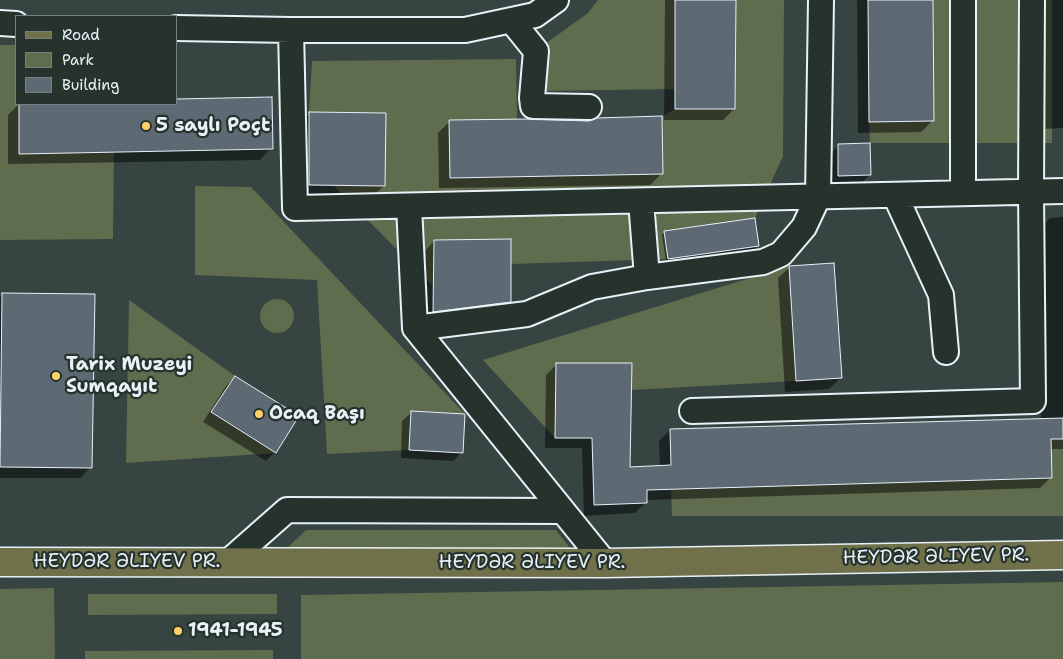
<!DOCTYPE html>
<html>
<head>
<meta charset="utf-8">
<style>
  body { margin:0 }
  #map { position:relative; width:1063px; height:659px; overflow:hidden; background:#364442; font-family:"Shantell Sans",sans-serif }
  canvas { display:block }
  .legend { position:absolute; left:15px; top:15px; width:162px; height:90px; box-sizing:border-box; background:#26332d; border:1px solid #747f7e; margin:0; padding:6px 9px; list-style:none; font-size:15px; color:#e8f1f8 }
  .legend li { display:flex; align-items:center; gap:10px; height:25px }
  .legend b { width:25px; border:1px solid #747f7e }
</style>
</head>
<body>
<div id="map">
<canvas width="1063" height="659"></canvas>
<ul class="legend">
<li><b style="height:6px;background:#70704a"></b>Road</li>
<li><b style="height:14px;background:#5f6c4d"></b>Park</li>
<li><b style="height:14px;background:#5d6a74"></b>Building</li>
</ul>
</div>
<script>
const c = document.querySelector('canvas').getContext('2d');
c.lineJoin = 'round';
function fillPath(path, color) {
  c.fillStyle = color;
  c.fill(path, 'evenodd');
}
function toPath(rows) {
  const path = new Path2D();
  for (const r of rows) {
    if (r.length === 3) {
      path.moveTo(r[0] + r[2], r[1]);
      path.arc(r[0], r[1], r[2], 0, 2 * Math.PI);
      continue;
    }
    path.moveTo(r[0], r[1]);
    for (let i = 2; i < r.length; i += 2) path.lineTo(r[i], r[i + 1]);
  }
  return path;
}
function trace(path, color, width, dash) {
  c.strokeStyle = color;
  c.lineWidth = width;
  c.lineCap = dash ? 'butt' : 'round';
  c.setLineDash(dash || []);
  c.stroke(path);
}
function write(font, color, halo, rows, align = 'center') {
  c.font = font + ' "Shantell Sans",sans-serif';
  c.lineWidth = 4.5;
  c.setLineDash([]);
  c.textBaseline = 'middle';
  c.strokeStyle = halo;
  c.fillStyle = color;
  for (const [text, x, y, turn = 0] of rows) {
    c.save();
    c.translate(x, y);
    c.rotate((+turn || 0) * Math.PI / 180);
    c.textAlign = isNaN(turn) ? turn : align;
    if (halo) c.strokeText(text, 0, 0);
    c.fillText(text, 0, 0);
    c.restore();
  }
}
fillPath(toPath([
  [598,0,675,0,675,89,542,91,545,44,588,13],
  [736,0,784,0,783,156,755,218,665,231,668,259,511,264,511,239,434,240,434,287,334,186,385,186,386,113,309,112,312,61,516,59,517,119,449,120,450,178,662,174,662,117,675,109,735,109],
  [933,0,1052,0,1052,143,870,143,869,122,934,121],
  [0,45,16,45,16,104,19,104,19,154,114,152,113,239,0,240],
  [195,186,251,187,465,414,411,411,409,450,327,454,317,280,195,275],
  [789,266,796,381,632,390,632,363,556,363,555,438,483,360],
  [277,316,17],
  [129,300,235,376,211,413,276,453,126,463],
  [1051,439,1063,439,1063,516,672,516,671,489,1052,478],
  [306,530,556,530,571,549,286,549],
  [1063,582,1063,659,301,659,301,595],
  [54,588,55,659,0,659,0,589],
  [88,594,277,594,277,614,88,615],
  [273,650,273,659,85,659,85,651]
]), '#5f6c4d');
fillPath(toPath([
  [665,0,735,0,734,109,723,120,664,120],
  [857,0,931,0,932,121,921,132,858,133],
  [1041,0,1063,0,1063,128,1042,129],
  [19,104,176,104,271,148,260,160,8,164,8,115],
  [310,113,384,186,375,194,300,194,301,122],
  [450,121,661,174,650,185,439,188,438,133],
  [839,145,870,175,861,183,830,184,830,154],
  [1063,217,1063,449,1050,449,1051,477,1040,488,646,500,646,502,635,513,584,516,582,448,545,448,546,375,557,364,629,468,660,467,659,441,670,430,1041,420,1039,228,1050,218],
  [665,232,758,246,755,249,666,261,662,235],
  [434,241,510,302,501,311,425,320,426,250],
  [790,267,840,378,829,389,785,392,778,278],
  [3,294,91,467,80,478,0,478,0,297],
  [235,377,297,416,275,452,266,461,203,422,226,386],
  [411,413,462,452,453,461,401,458,402,421]
]), '#0007');
const building = toPath([
  [675,0,736,0,735,109,675,109,675,0],
  [868,0,933,0,934,121,869,122,868,0],
  [272,97,273,149,19,154,19,104,176,104,176,99,272,97],
  [309,112,386,113,385,186,309,185,309,112],
  [662,116,663,174,450,178,449,120,528,119,589,121,597,118,662,116],
  [870,143,871,175,838,176,838,144,870,143],
  [755,218,759,246,668,259,664,231,755,218],
  [511,239,511,302,433,312,434,240,511,239],
  [834,263,842,378,796,381,789,266,834,263],
  [2,293,95,294,92,468,0,467,2,293],
  [556,363,632,363,630,467,671,465,670,429,1063,418,1063,439,1051,439,1052,478,647,490,647,503,594,505,592,438,555,438,556,363],
  [235,376,299,416,276,453,211,412,235,376],
  [411,411,465,414,463,453,409,450,411,411]
]);
fillPath(building, '#5d6a74');
trace(building, '#e8f1f8', 1);
const minor = toPath([
  [511,20,536,51,532,98,533,106,589,107],
  [0,23,16,24],
  [176,28,291,30,465,30,535,15,556,0],
  [291,30,295,208,1063,191],
  [963,193,963,0],
  [895,195,941,295,946,352],
  [641,201,647,277],
  [409,206,415,328,605,563],
  [415,328,527,314,592,287,647,277,763,262,781,254,804,227,818,197,821,0],
  [692,411,1033,401,1031,192,1032,0],
  [228,562,287,510,562,511]
]);
const major = toPath([
  [0,562,605,563,1063,555]
]);
trace(minor, '#e8f1f8', 28);
trace(major, '#e8f1f8', 31);
trace(minor, '#26332d', 24);
trace(major, '#70704a', 28);
for (const [x, y, r, color] of [
  [146,126,5,"#ffd166"],
  [56,376,5,"#ffd166"],
  [259,414,5,"#ffd166"],
  [178,631,5,"#ffd166"]
]) {
  const dot = new Path2D();
  dot.arc(x, y, r, 0, 2 * Math.PI);
  c.fillStyle = color;
  c.fill(dot);
  trace(dot, '#26332d', 2);
}
write('bold 19px', '#e8f1f8', '#26332d', [
  ["5 saylı Poçt",156,126],
  ["Tarix Muzeyi",66,365],
  ["Sumqayıt",66,387],
  ["Ocaq Başı",269,414],
  ["1941-1945",188,631]
], 'left');
write('19px', '#e8f1f8', '#26332d', [
  ["HEYDƏR ƏLIYEV PR.",936,557,-1],
  ["HEYDƏR ƏLIYEV PR.",127,562],
  ["HEYDƏR ƏLIYEV PR.",532,563]
]);
</script>
</body>
</html>
